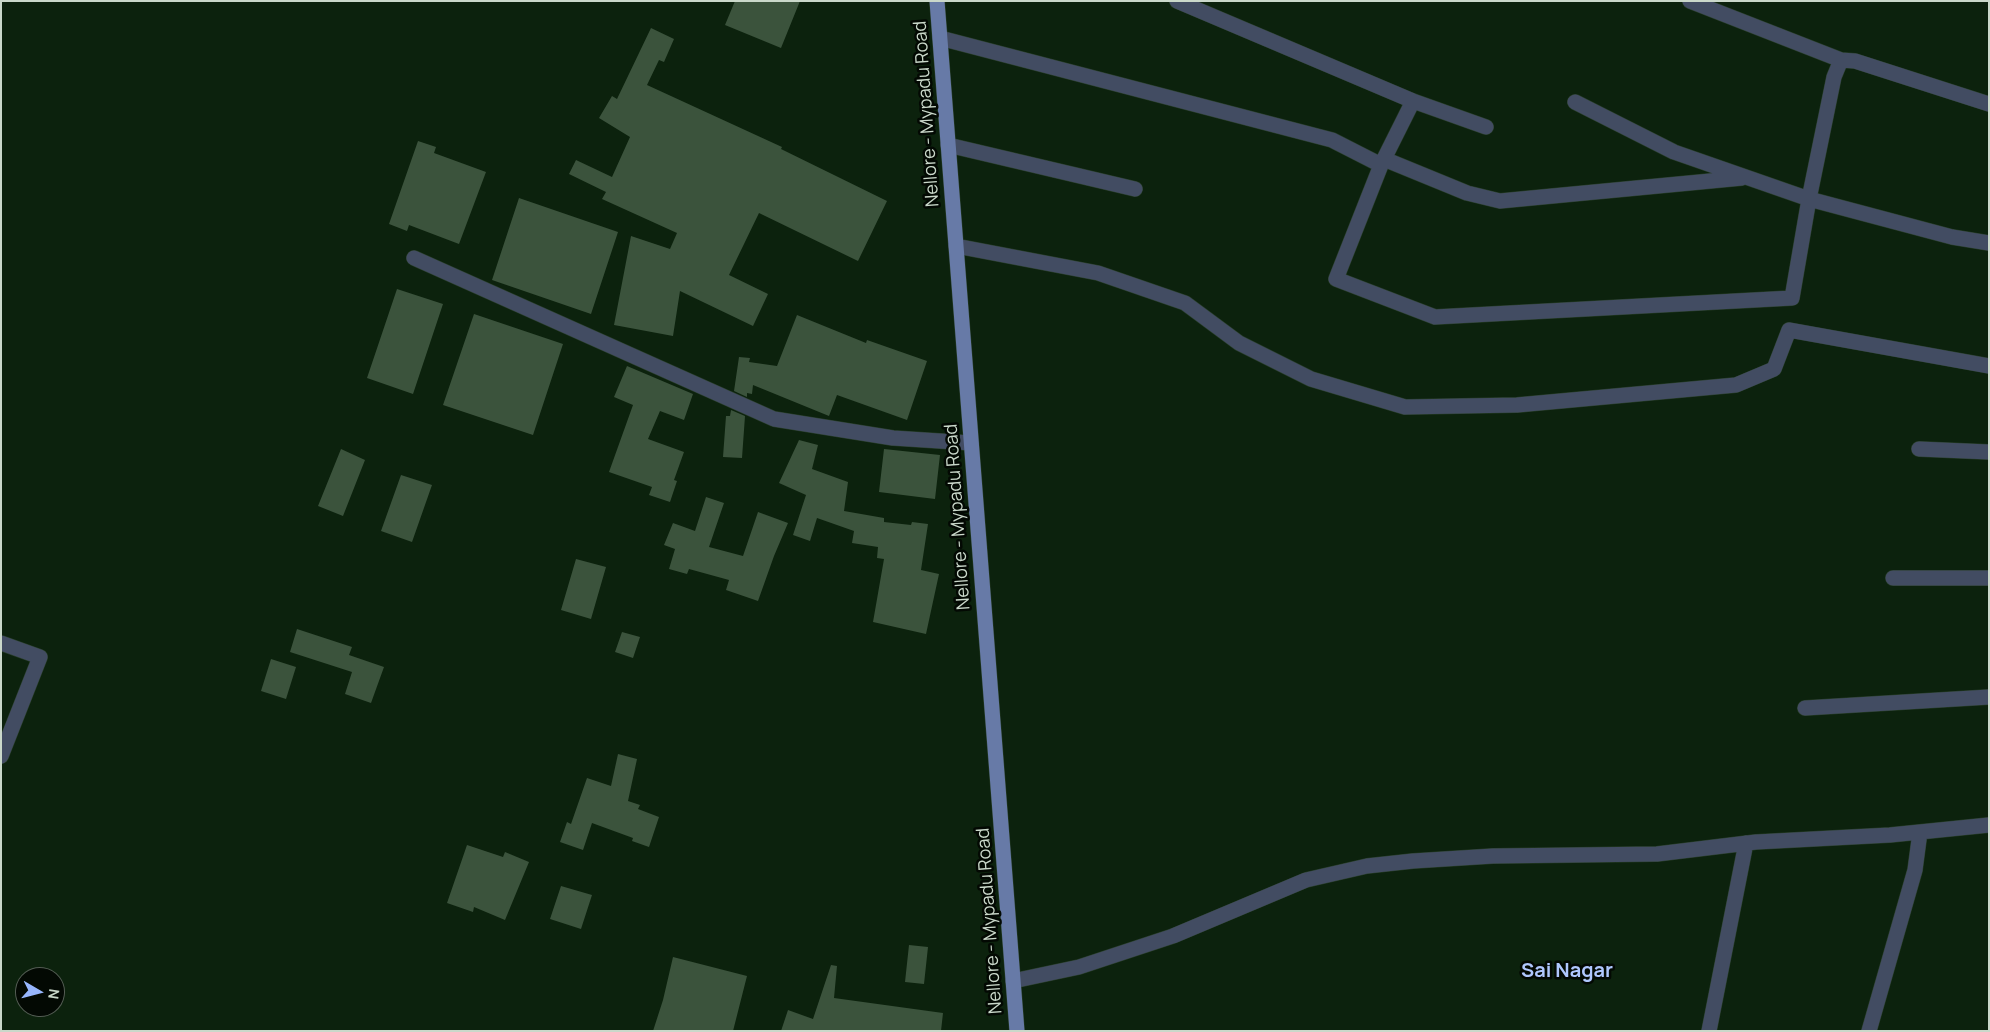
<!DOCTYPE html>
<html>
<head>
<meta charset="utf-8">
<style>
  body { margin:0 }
  #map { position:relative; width:1990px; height:1032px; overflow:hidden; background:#0c220d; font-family:Manrope,sans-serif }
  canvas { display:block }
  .frame { position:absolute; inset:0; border:2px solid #cad8ca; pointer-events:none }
  .north { position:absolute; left:15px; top:967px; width:50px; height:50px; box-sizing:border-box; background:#030903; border:1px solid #535c53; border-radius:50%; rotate:98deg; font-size:14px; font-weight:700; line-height:20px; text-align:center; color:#cad8ca }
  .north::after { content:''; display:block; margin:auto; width:18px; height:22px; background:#97b6fd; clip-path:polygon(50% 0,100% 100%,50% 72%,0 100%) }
</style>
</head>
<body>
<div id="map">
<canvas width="1990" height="1032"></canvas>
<div class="frame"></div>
<div class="north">N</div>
</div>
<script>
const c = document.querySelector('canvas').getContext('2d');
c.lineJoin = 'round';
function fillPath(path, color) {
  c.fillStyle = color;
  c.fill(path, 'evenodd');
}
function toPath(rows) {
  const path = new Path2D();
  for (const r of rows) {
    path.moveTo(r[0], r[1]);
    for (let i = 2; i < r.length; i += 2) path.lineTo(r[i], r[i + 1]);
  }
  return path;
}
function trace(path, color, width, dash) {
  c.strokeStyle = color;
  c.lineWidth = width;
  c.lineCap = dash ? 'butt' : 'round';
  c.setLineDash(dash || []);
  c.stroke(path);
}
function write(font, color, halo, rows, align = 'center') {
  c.font = font + ' Manrope,sans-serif';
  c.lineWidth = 5;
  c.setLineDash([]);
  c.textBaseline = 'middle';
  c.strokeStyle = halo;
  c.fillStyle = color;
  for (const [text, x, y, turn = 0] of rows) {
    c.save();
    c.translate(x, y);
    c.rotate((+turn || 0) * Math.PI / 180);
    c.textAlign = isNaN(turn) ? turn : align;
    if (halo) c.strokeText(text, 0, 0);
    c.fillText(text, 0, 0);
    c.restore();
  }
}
fillPath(toPath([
  [735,1,800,1,781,48,725,25],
  [651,28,674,39,664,62,659,60,647,85,782,147,781,149,887,201,858,261,759,213,729,275,768,294,753,326,680,291,673,336,614,325,631,236,670,249,677,233,602,199,606,192,569,174,576,160,612,177,630,137,599,118,612,96,617,99],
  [418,141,436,147,434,153,486,172,459,244,409,225,407,231,389,224],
  [519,198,618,232,591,314,492,280],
  [397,289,443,304,413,394,367,378],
  [474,314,563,344,533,435,443,405],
  [797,315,866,343,867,340,927,361,907,420,837,395,829,416,753,385,752,394,747,393,747,397,734,391,739,357,750,358,749,362,777,366],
  [627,366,693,394,684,420,660,411,648,439,684,452,674,480,677,481,670,502,649,495,652,487,609,472,633,405,614,397],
  [731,410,745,416,742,458,723,457,726,416,730,416],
  [799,440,818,445,812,469,848,482,844,511,884,518,884,522,911,525,912,522,928,524,921,570,939,574,926,634,873,622,884,559,877,558,878,547,852,543,854,531,817,518,810,541,793,535,806,495,779,483],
  [341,449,365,460,343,516,318,506],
  [884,449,940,455,935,499,879,492],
  [401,475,432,485,412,542,381,531],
  [706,497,724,503,709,547,743,556,758,512,788,523,774,556,758,601,726,590,729,580,689,569,687,574,669,569,675,549,664,545,673,523,695,531],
  [576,559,606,567,591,619,561,610],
  [297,629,352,647,349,655,384,667,371,703,345,694,352,672,290,652],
  [622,632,640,637,633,658,615,652],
  [271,659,296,667,286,699,261,691],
  [618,754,637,759,628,801,640,805,638,809,659,817,649,847,632,841,633,838,592,823,583,850,560,842,567,822,571,824,587,778,611,786],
  [467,845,503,857,505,852,529,862,505,920,474,907,473,912,447,903],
  [561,886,592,895,581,929,550,919],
  [909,945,928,947,924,984,905,982],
  [673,957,747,976,733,1031,653,1031,663,1000],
  [831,965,837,966,834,998,943,1013,941,1031,781,1031,788,1010,813,1019]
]), '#3b533c');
const street = toPath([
  [1177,1,1413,101,1486,127],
  [1690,1,1841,60,1855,61,1989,104],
  [940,38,1332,140,1381,165],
  [1413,101,1381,165,1336,279,1435,317,1792,298,1809,199,1834,77,1841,60],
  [1575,102,1674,152,1809,199,1952,237,1989,243],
  [948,145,1135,189],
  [1384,159,1467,193,1500,201,1742,178],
  [956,246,1098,273,1185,303,1239,343,1311,379,1405,407,1517,405,1736,385,1774,369,1789,330,1989,366],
  [414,258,774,419,893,438,971,443],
  [1919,449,1989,452],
  [1893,578,1989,578],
  [1,643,40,657,1,756],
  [1805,708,1989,697],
  [1013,981,1079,967,1173,936,1306,880,1367,866,1413,861,1493,856,1657,854,1756,842,1890,835,1989,825],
  [1709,1031,1746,843],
  [1869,1031,1915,870,1920,832]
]);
const primary = toPath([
  [937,1,1017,1031]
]);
trace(street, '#2a3f2b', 16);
trace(primary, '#2a3f2b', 16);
trace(street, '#424c62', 15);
trace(primary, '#677aa7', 15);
write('18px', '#cad8ca', '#030903', [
  ["Nellore - Mypadu Road",927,114,-94],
  ["Nellore - Mypadu Road",958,517,-94],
  ["Nellore - Mypadu Road",990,921,-94]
]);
write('bold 20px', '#afc7fd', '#030903', [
  ["Sai Nagar",1567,971]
]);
</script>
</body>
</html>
